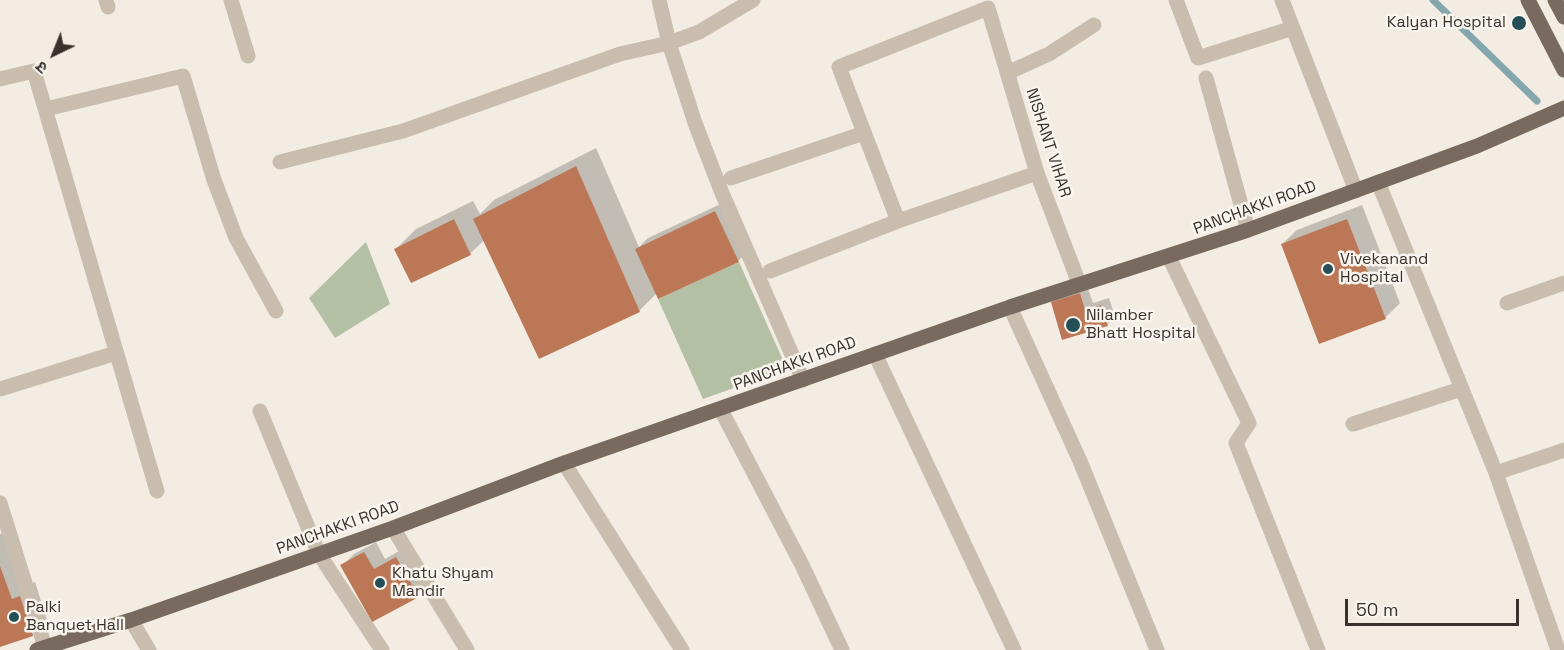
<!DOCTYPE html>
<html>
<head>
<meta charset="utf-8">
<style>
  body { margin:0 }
  #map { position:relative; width:1564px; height:650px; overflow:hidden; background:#f2ece2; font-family:"Space Grotesk","Noto Sans Devanagari",sans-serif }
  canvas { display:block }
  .north { position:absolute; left:24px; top:24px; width:60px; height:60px; -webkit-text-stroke:4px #f9f5ee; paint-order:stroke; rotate:223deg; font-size:16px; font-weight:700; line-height:24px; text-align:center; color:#39312c }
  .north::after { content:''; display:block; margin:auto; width:21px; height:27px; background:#39312c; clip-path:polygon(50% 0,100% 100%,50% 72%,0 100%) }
  .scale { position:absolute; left:1345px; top:599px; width:174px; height:27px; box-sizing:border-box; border:3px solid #39312c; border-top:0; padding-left:8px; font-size:18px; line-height:21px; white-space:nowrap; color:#39312c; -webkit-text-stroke:4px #f9f5ee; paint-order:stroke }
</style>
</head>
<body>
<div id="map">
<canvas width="1564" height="650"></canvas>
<div class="north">उ</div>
<div class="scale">50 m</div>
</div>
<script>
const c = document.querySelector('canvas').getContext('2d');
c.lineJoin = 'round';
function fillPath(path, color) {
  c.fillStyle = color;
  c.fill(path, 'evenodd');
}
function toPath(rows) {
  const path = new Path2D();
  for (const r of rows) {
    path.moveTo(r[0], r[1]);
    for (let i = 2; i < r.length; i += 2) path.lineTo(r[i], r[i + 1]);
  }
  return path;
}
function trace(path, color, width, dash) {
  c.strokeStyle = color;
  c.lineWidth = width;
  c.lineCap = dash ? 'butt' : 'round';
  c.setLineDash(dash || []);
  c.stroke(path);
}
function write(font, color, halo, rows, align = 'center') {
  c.font = font + ' "Space Grotesk",sans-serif';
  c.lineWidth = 5;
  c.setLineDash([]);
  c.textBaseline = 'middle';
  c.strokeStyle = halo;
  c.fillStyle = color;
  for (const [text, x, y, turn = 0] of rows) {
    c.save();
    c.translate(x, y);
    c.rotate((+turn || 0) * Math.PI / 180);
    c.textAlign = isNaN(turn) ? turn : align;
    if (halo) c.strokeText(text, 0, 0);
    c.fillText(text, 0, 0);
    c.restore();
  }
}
fillPath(toPath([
  [366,242,390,304,335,338,309,298],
  [739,262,787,369,703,399,658,299]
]), '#b3c0a3');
fillPath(toPath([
  [596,148,639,247,648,238,727,201,750,250,738,261,657,293,639,311,484,240,470,254,396,249,416,229,473,201,480,214,494,200],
  [1362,205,1400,303,1385,318,1282,244,1297,230],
  [1087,286,1093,303,1109,298,1115,317,1107,325,1052,302,1060,294],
  [3,533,27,585,35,582,47,620,33,635,0,645,0,534],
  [376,542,385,559,408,546,429,584,418,595,342,566,354,554]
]), '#0003');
trace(toPath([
  [1433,0,1537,101]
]), '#83a7ad', 7);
fillPath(toPath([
  [576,166,640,312,539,359,473,219],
  [715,211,739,262,658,299,635,249],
  [454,219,471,255,411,283,394,249],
  [1347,219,1386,319,1319,344,1281,244],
  [1080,293,1085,310,1101,305,1108,326,1062,340,1051,302],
  [364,552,374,569,396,557,419,597,372,622,340,565],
  [0,566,12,599,20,596,33,636,0,647]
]), '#bc7856');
trace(toPath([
  [106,0,108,7],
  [231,0,248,56],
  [659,0,669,43,695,123,722,193,803,380],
  [1176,0,1198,58,1293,28],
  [1282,0,1356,191],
  [1007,73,1049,54,1094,25],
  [1206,78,1248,230],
  [0,79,34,71,157,491],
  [46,109,183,76,214,180,236,238,276,311],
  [280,162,403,131,620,54,669,43,699,32,753,0],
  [731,178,864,133],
  [1378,182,1496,473,1558,650],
  [898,221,839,67,988,8,1037,173,1080,286],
  [1169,257,1249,423,1236,443,1318,650],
  [770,271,898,221,1037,173],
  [1507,303,1564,283],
  [1010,307,1080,461,1157,650],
  [875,354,1014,650],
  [0,389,116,353],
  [721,410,802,565,842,650],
  [260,411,319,554,382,650],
  [1353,424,1461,389],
  [564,463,682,650],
  [1496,473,1564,450],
  [0,503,45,647],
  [393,528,467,650],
  [131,620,149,650]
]), '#c9bdae', 15);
trace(toPath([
  [1528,0,1564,70],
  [1555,0,1564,17],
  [37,650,131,620,393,528,564,463,1010,307,1248,230,1477,146,1564,108]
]), '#796a5f', 15);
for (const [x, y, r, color] of [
  [1519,23,8,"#254f57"],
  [1328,269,6,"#254f57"],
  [1073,325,8,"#254f57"],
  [380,583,6,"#254f57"],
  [14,617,6,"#254f57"]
]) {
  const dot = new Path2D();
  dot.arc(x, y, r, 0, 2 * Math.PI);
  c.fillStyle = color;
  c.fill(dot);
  trace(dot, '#f9f5ee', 2);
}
write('16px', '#39312c', '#f9f5ee', [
  ["Kalyan Hospital",1506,23,"right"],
  ["Vivekanand",1340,260],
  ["Hospital",1340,278],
  ["Nilamber",1086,316],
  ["Bhatt Hospital",1086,334],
  ["Khatu Shyam",392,574],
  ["Mandir",392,592],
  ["Palki",26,608],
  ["Banquet Hall",26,626]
], 'left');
write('16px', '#39312c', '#f9f5ee', [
  ["NISHANT VIHAR",1048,143,72],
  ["PANCHAKKI ROAD",1255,208,-20],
  ["PANCHAKKI ROAD",795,364,-20],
  ["PANCHAKKI ROAD",338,528,-20]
]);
</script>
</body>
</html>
